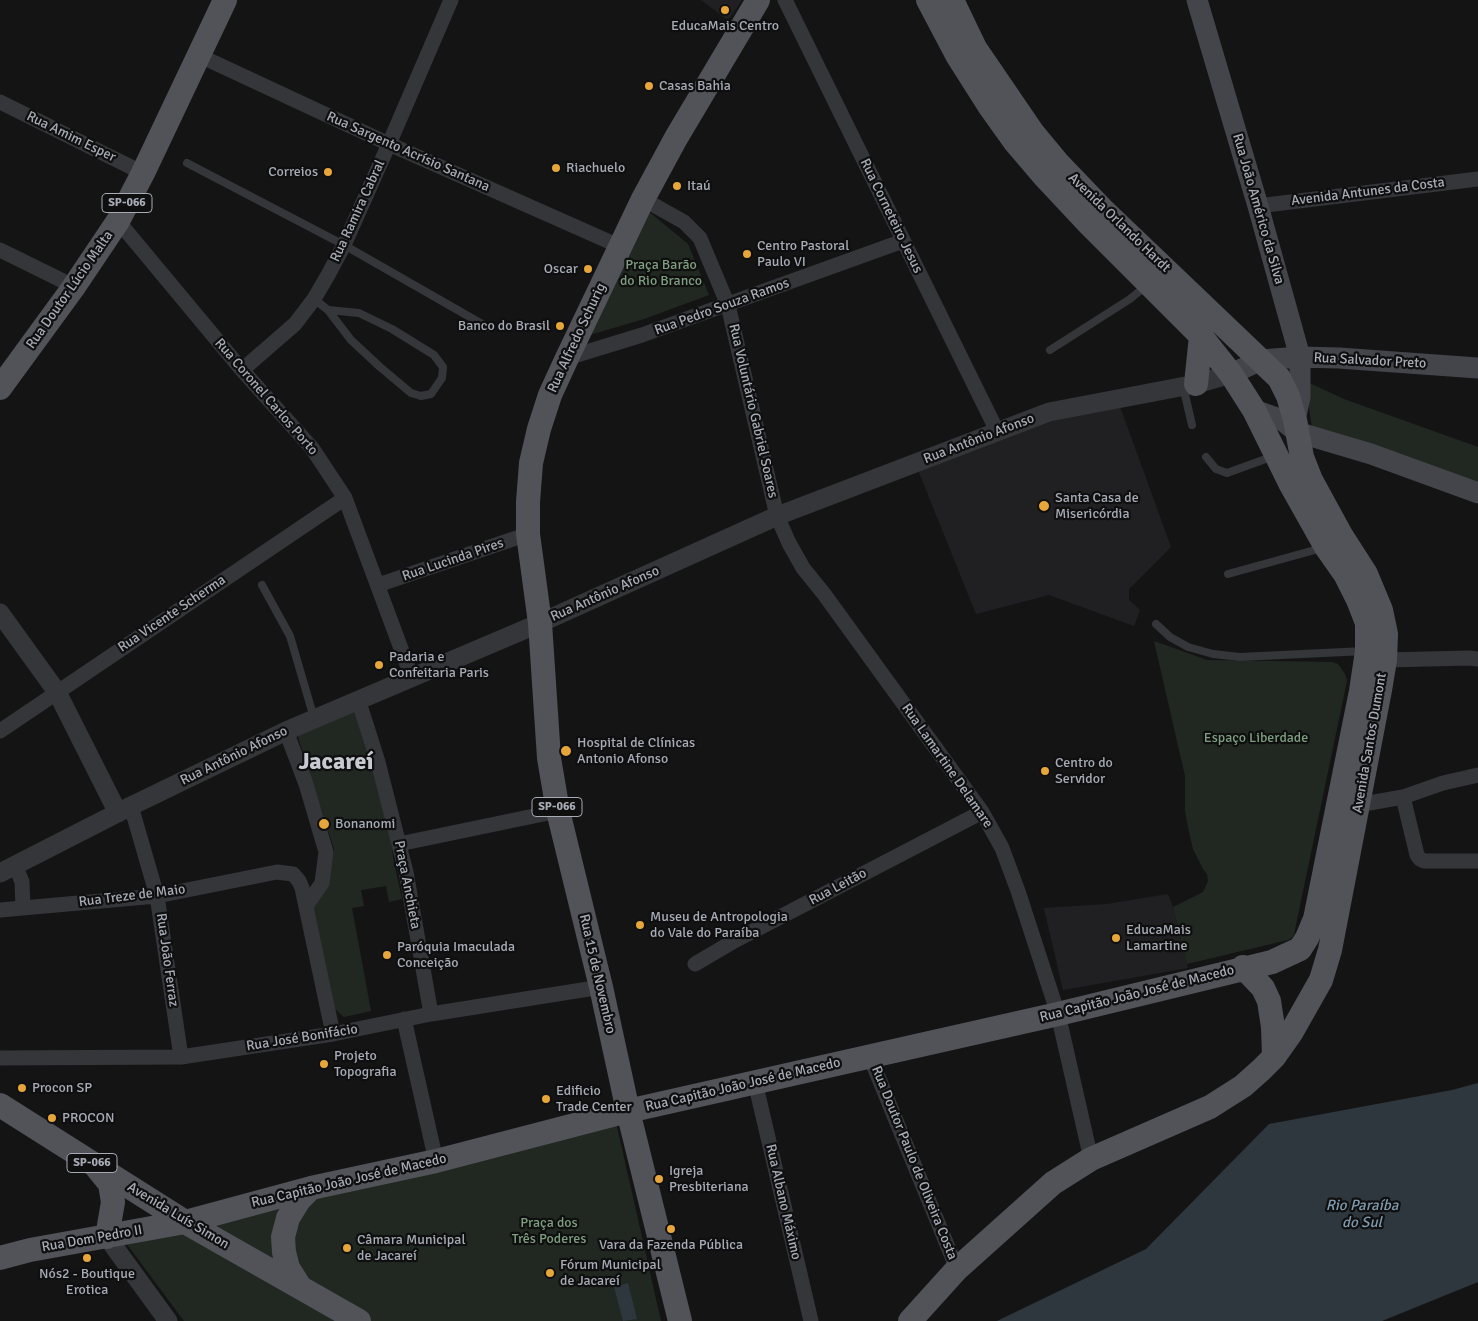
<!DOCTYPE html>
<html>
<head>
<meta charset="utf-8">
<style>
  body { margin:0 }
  canvas { display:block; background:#141415 }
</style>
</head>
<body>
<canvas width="1478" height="1321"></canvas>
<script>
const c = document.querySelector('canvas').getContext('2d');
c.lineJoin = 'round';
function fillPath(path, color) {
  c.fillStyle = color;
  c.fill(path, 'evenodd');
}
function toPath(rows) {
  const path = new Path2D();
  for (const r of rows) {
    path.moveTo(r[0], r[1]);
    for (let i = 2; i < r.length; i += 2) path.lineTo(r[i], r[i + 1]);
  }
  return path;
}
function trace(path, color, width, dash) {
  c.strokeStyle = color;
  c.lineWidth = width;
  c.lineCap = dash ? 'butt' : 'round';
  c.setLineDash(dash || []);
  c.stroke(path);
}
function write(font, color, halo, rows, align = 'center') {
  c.font = font + ' Signika,sans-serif';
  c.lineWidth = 4.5;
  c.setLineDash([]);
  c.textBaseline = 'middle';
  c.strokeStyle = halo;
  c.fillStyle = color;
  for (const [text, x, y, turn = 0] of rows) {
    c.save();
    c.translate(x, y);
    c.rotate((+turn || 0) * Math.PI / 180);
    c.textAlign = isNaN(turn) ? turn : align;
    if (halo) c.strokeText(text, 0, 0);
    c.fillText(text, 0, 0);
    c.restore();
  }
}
fillPath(toPath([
  [701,0,742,0,728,20],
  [1118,401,1171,547,1129,589,1129,600,1140,610,1134,626,1049,595,976,614,916,465,1032,419],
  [1168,894,1173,907,1188,968,1063,990,1044,908,1107,904]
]), '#202022');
fillPath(toPath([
  [648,211,688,244,709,295,644,319,586,336],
  [1305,381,1344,399,1478,447,1478,487,1312,427],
  [1154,641,1207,660,1332,662,1338,664,1345,674,1347,681,1294,934,1292,938,1288,940,1187,964,1173,907,1203,892,1208,881,1207,874,1203,869,1193,849,1189,832,1185,811,1185,776],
  [354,708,390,820,393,858,402,899,389,902,386,886,361,890,364,906,352,908,371,1011,344,1017,335,1009,313,906,328,884,334,849,297,734],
  [616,1122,661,1321,184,1321,123,1239]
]), '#202821');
fillPath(toPath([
  [1478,1083,1478,1282,1382,1321,997,1321,1146,1249,1269,1124,1452,1090],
  [628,1283,637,1319,623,1321,614,1287]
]), '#2e373d');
trace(toPath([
  [187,163,344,245,489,328],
  [314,299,328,310,351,340,380,367,411,393,421,396,431,394,442,378,443,367,434,355,392,329,359,313,328,310],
  [1050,350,1130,299,1147,285],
  [1183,386,1192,425],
  [1206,457,1216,469,1227,473,1274,456],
  [1228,574,1322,548],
  [262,585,290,636,314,718],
  [1156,624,1170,637,1188,647,1213,654,1240,657,1365,651]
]), '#35363a', 8);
trace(toPath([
  [785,0,997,431],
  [198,55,389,144,619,246],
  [0,102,143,173],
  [643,199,684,222,700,238,707,255,728,305,777,516,789,543,803,568,824,594,982,812,1002,848,1018,891,1058,1014,1091,1159],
  [1258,206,1478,179],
  [118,221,242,370,312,448,345,498,412,678],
  [0,250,61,280,73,288],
  [567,358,642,335,903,241],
  [242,370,295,324,314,299,328,275,344,245,389,144,451,0],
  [378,585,528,534],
  [1385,660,1470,658,1478,659],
  [358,699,378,762,406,872,431,1014],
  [0,731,345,498],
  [286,731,306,784,326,852,322,883,306,906],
  [1403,797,1417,855,1420,859,1424,861,1478,861],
  [1358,805,1403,797,1443,783,1478,775],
  [131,806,157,896,181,1057],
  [399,844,558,811],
  [11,868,18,872,22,882,23,908],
  [0,910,157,896,277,872,293,874,299,881,302,888,333,1034],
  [695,964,734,941,982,812],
  [404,1019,436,1161],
  [870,1057,957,1269],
  [0,1058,181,1057,333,1034,431,1014,601,987],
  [755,1082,811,1321]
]), '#35363a', 15);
trace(toPath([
  [0,613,57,692,118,813],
  [0,873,131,806,286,731,540,623,777,516,1049,412,1196,384,1231,374],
  [107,1237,168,1321]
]), '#35363a', 19);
trace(toPath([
  [1197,0,1258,206,1300,357,1300,397,1295,420],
  [1231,374,1261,360,1300,357,1339,358,1478,368],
  [1254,410,1282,420,1297,432,1371,454,1478,493]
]), '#43454a', 21);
trace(toPath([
  [1196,384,1201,336],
  [0,388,73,288,118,221,143,173,225,0],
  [1243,967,1263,988,1269,1001,1273,1027,1274,1057],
  [0,1105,185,1222,359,1321],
  [97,1168,110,1184,113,1202,107,1237],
  [0,1258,30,1250,185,1222,311,1188,436,1161,628,1111,1058,1014,1272,962,1300,949,1307,938,1315,919,1361,691,1367,651,1367,623,1358,600,1345,574,1326,547,1290,483,1254,410,1231,374,1201,336,1089,224,1044,176,1015,142,990,107,957,55,928,0],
  [300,1287,288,1268,284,1252,283,1237,288,1218,299,1200,311,1188],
  [680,1321,628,1111,601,987,558,811,549,758,540,623,528,534,528,502,531,463,539,429,550,395,567,358,643,199,676,138,758,0],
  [910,1321,957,1269,1053,1183,1091,1159,1210,1107,1243,1086,1261,1070,1274,1057,1291,1033,1321,980,1330,950,1380,690,1385,660,1386,634,1381,610,1366,574,1341,535,1311,480,1302,457,1295,420,1288,396,1279,378,1104,211,1057,162,1033,133,975,48,952,0]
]), '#515359', 24);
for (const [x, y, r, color] of [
  [725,10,5,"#e7a63a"],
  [649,86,5,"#e7a63a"],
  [556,168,5,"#e7a63a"],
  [328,172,5,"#e7a63a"],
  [677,186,5,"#e7a63a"],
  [747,254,5,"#e7a63a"],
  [588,269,5,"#e7a63a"],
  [560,326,5,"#e7a63a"],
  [1044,506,6,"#e7a63a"],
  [379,665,5,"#e7a63a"],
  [566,751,6,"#e7a63a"],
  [1045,771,5,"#e7a63a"],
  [324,824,6,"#e7a63a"],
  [640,925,5,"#e7a63a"],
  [1116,938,5,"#e7a63a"],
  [387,955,5,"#e7a63a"],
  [324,1064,5,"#e7a63a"],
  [22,1088,5,"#e7a63a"],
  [546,1099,5,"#e7a63a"],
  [52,1118,5,"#e7a63a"],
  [659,1179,5,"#e7a63a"],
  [671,1229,5,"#e7a63a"],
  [347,1248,5,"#e7a63a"],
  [87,1258,5,"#e7a63a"],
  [550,1273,5,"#e7a63a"]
]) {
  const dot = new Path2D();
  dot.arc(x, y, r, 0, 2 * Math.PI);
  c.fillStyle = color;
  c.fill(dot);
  trace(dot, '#0f0f10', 2);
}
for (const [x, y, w] of [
  [127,203,50],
  [557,807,50],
  [92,1163,50]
]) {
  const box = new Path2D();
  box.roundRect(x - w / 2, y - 9.5, w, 19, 4);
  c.fillStyle = '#0f0f10';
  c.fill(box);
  trace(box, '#a6abb5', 1);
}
write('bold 12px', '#a6abb5', null, [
  ["SP-066",127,203],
  ["SP-066",557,807],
  ["SP-066",92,1163]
]);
write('14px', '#a6abb5', '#0f0f10', [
  ["EducaMais Centro",725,26,"center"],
  ["Casas Bahia",659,86],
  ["Riachuelo",566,168],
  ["Correios",318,172,"right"],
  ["Itaú",687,186],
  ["Centro Pastoral",757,246],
  ["Paulo VI",757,262],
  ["Oscar",578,269,"right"],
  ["Banco do Brasil",550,326,"right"],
  ["Santa Casa de",1055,498],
  ["Misericórdia",1055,514],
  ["Padaria e",389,657],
  ["Confeitaria Paris",389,673],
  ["Hospital de Clínicas",577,743],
  ["Antonio Afonso",577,759],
  ["Centro do",1055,763],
  ["Servidor",1055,779],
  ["Bonanomi",335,824],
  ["Museu de Antropologia",650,917],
  ["do Vale do Paraíba",650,933],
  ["EducaMais",1126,930],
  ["Lamartine",1126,946],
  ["Paróquia Imaculada",397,947],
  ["Conceição",397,963],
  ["Projeto",334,1056],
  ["Topografia",334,1072],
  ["Procon SP",32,1088],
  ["Edificio",556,1091],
  ["Trade Center",556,1107],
  ["PROCON",62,1118],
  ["Igreja",669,1171],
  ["Presbiteriana",669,1187],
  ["Câmara Municipal",357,1240],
  ["de Jacareí",357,1256],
  ["Vara da Fazenda Pública",671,1245,"center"],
  ["Fórum Municipal",560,1265],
  ["de Jacareí",560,1281],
  ["Nós2 - Boutique",87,1274,"center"],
  ["Erotica",87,1290,"center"]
], 'left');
write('14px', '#a6abb5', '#0f0f10', [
  ["Rua Amim Esper",71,137,26],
  ["Rua Sargento Acrísio Santana",408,152,24],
  ["Avenida Antunes da Costa",1368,192,-7],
  ["Rua João Américo da Silva",1258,209,74],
  ["Rua Ramira Cabral",358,211,-65],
  ["Rua Corneteiro Jesus",891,216,64],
  ["Avenida Orlando Hardt",1119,223,44],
  ["Rua Doutor Lúcio Malta",70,290,-55],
  ["Rua Pedro Souza Ramos",722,307,-20],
  ["Rua Alfredo Schurig",577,338,-65],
  ["Rua Salvador Preto",1370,361,3],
  ["Rua Coronel Carlos Porto",266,397,49],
  ["Rua Voluntário Gabriel Soares",753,411,77],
  ["Rua Antônio Afonso",979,439,-21],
  ["Rua Lucinda Pires",453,560,-19],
  ["Rua Antônio Afonso",605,594,-24],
  ["Rua Vicente Scherma",172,614,-34],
  ["Avenida Santos Dumont",1370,743,-80],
  ["Rua Antônio Afonso",234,756,-26],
  ["Rua Lamartine Delamare",947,766,55],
  ["Praça Anchieta",407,885,79],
  ["Rua Leitão",838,887,-28],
  ["Rua Treze de Maio",132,896,-7],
  ["Rua João Ferraz",167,960,82],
  ["Rua 15 de Novembro",597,974,77],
  ["Rua Capitão João José de Macedo",1137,994,-14],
  ["Rua José Bonifácio",302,1038,-9],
  ["Rua Capitão João José de Macedo",743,1085,-13],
  ["Rua Doutor Paulo de Oliveira Costa",914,1163,68],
  ["Rua Capitão João José de Macedo",349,1181,-13],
  ["Rua Albano Máximo",783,1202,77],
  ["Avenida Luís Simon",178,1216,31],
  ["Rua Dom Pedro II",92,1239,-10]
]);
write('14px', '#7e9f7f', '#0f0f10', [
  ["Praça Barão",661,265],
  ["do Rio Branco",661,281],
  ["Espaço Liberdade",1256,738],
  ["Praça dos",549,1223],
  ["Três Poderes",549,1239]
]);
write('italic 15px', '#7f9aae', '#0f0f10', [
  ["Rio Paraíba",1362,1206],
  ["do Sul",1362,1223]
]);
write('bold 24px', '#c7cad1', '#0f0f10', [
  ["Jacareí",336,763]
]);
</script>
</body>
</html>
